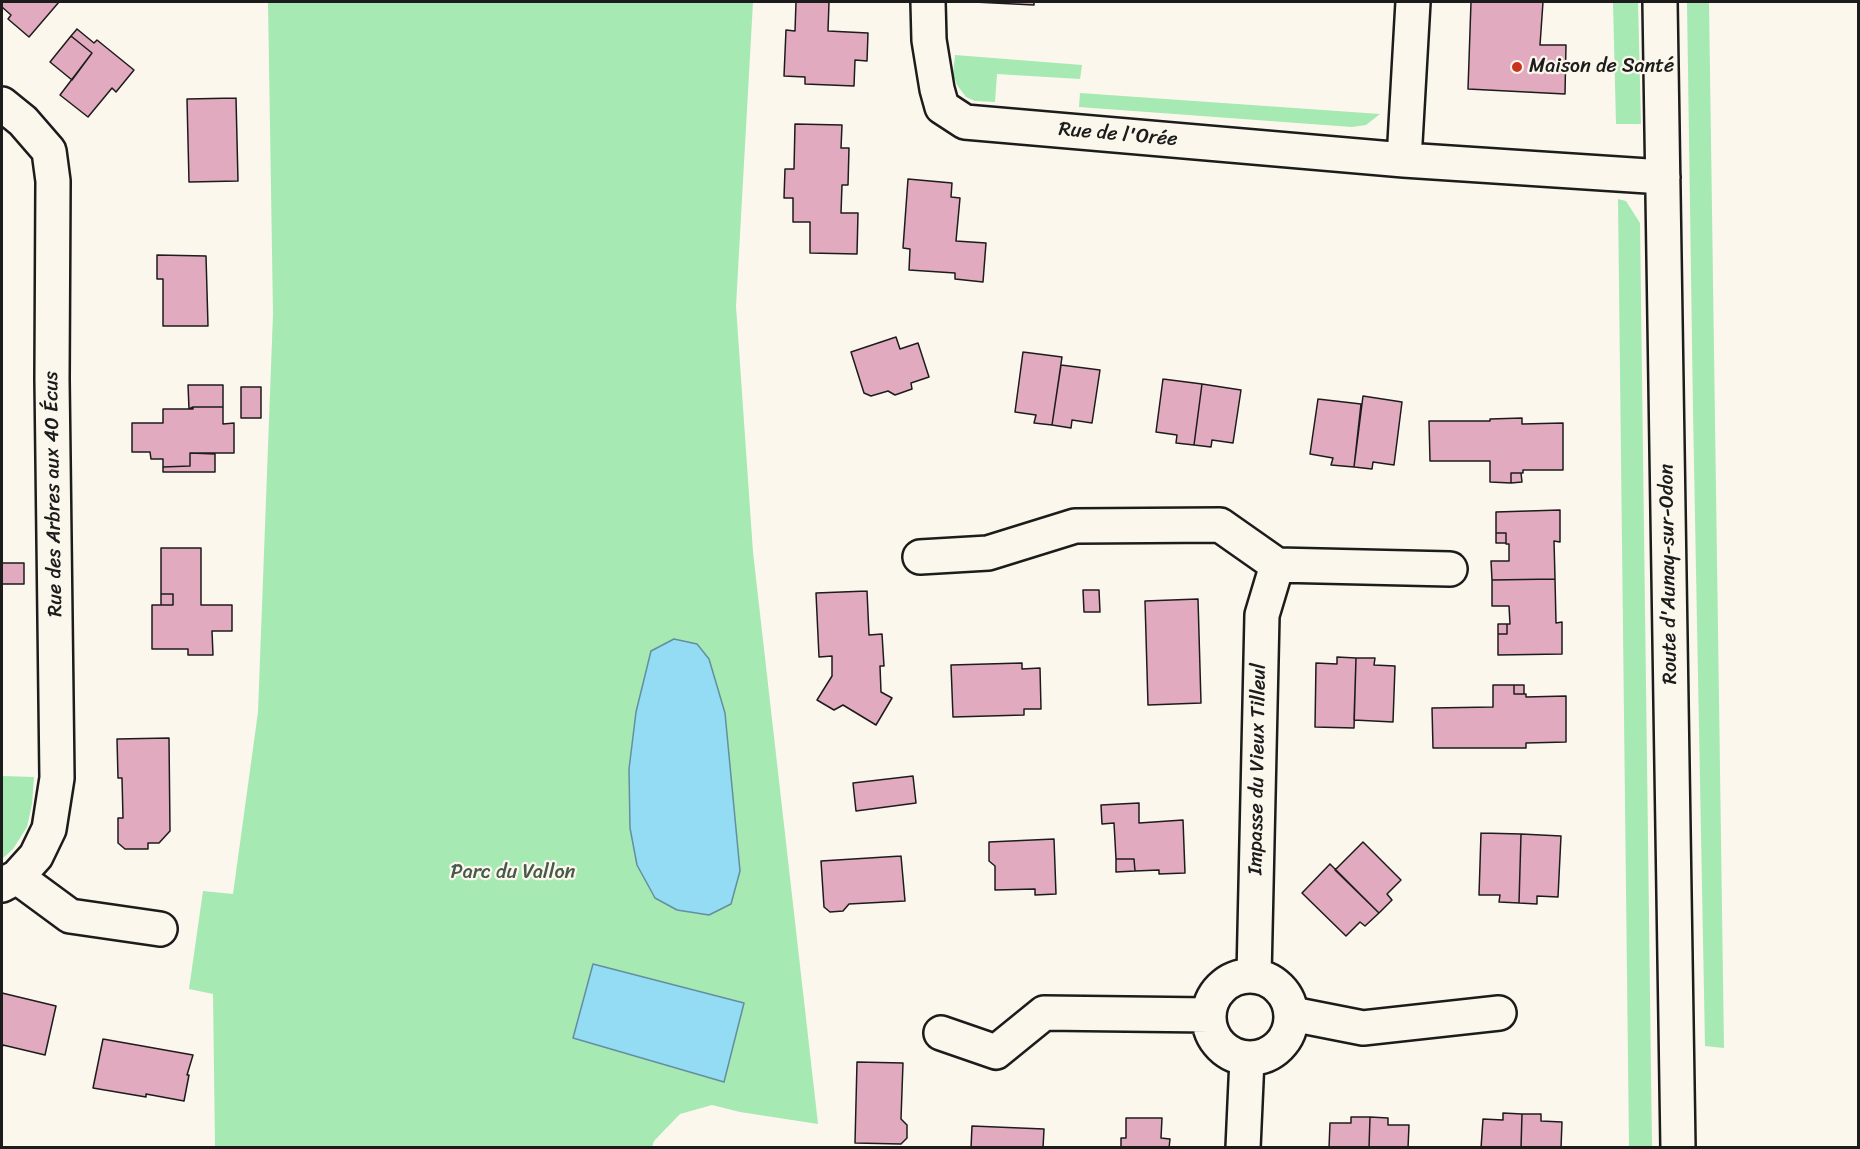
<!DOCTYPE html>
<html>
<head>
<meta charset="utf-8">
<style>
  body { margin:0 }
  #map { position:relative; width:1860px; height:1149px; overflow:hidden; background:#fbf7ec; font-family:Sriracha,sans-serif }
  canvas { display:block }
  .frame { position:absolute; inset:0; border:3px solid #1c1c1c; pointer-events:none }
</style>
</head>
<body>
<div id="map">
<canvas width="1860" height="1149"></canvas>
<div class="frame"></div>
</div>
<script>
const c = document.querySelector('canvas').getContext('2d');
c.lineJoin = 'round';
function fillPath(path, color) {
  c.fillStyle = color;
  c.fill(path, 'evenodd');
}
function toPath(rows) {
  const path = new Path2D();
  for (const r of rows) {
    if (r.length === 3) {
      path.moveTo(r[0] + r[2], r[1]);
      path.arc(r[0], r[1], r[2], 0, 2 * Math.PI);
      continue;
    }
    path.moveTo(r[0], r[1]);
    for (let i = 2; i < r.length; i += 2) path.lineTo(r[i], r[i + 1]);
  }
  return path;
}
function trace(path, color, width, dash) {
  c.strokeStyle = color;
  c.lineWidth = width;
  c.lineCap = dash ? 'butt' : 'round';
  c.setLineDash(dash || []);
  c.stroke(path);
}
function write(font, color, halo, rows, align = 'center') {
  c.font = font + ' Sriracha,sans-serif';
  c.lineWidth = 4.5;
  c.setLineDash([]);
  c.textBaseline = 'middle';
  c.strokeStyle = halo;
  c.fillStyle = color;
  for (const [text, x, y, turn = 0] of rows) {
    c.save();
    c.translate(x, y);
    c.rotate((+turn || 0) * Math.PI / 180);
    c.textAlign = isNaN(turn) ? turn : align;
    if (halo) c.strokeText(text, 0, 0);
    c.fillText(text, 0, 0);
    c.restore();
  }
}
fillPath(toPath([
  [268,2,753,2,736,306,753,552,818,1124,740,1112,712,1105,680,1114,654,1141,652,1147,215,1147,213,994,189,989,203,891,233,894,258,712,273,314],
  [1613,2,1638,2,1641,124,1616,124],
  [1687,2,1709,2,1724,1048,1705,1046,1693,411],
  [955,55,1082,65,1080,79,997,74,995,102,975,101,966,97,957,85,953,74],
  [1080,93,1380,114,1366,125,1352,127,1079,107],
  [1618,199,1626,201,1640,223,1652,1148,1629,1147],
  [2,776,34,777,32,804,27,827,13,849,2,859]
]), '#a6e9b3');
const water = toPath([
  [674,639,697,644,709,659,725,713,740,871,731,904,709,915,677,910,655,898,637,865,630,828,629,769,636,712,651,651,674,639],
  [593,964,744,1003,724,1082,573,1038,593,964]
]);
fillPath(water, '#93dcf4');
trace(water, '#638f9e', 1.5);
const building = toPath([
  [2,2,59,2,29,37,8,19,11,15,2,7,2,2],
  [796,2,829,2,828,31,868,33,867,61,855,60,854,86,805,84,805,77,784,76,786,30,795,31,796,2],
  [974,2,1034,2,1034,5,974,2],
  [1471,2,1543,2,1540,45,1566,45,1565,94,1468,89,1471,2],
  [77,29,94,43,97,40,134,70,116,92,112,88,88,117,60,95,92,53,71,36,77,29],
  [71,36,92,53,72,80,50,62,71,36],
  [236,98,238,181,189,182,187,99,236,98],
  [795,124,842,125,841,148,849,148,848,185,842,185,841,213,858,213,857,254,810,253,810,222,793,222,793,198,784,198,785,169,794,169,795,124],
  [908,179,952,183,951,197,960,198,956,241,986,243,983,282,955,279,955,273,909,270,910,249,903,248,908,179],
  [157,255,206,256,208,326,163,326,163,279,157,279,157,255],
  [896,337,900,349,918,343,929,377,911,383,912,389,895,395,888,391,871,396,864,393,851,352,896,337],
  [1023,352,1062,357,1052,425,1034,423,1036,415,1015,412,1023,352],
  [1061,365,1100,370,1092,423,1072,420,1071,428,1052,425,1061,365],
  [1163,379,1202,384,1194,445,1176,443,1177,435,1156,432,1163,379],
  [1202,384,1241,390,1233,443,1212,440,1211,447,1194,445,1202,384],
  [188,385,223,385,223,407,193,407,189,409,188,385],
  [241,387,261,387,261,418,241,418,241,387],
  [1363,396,1402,402,1394,465,1373,462,1372,469,1354,467,1363,396],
  [1318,399,1361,404,1354,467,1331,465,1333,458,1310,454,1318,399],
  [193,407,223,407,223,424,234,423,234,453,190,453,190,466,163,467,163,459,151,459,150,452,132,452,132,423,163,423,163,409,193,409,193,407],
  [1522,418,1522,424,1563,423,1563,470,1523,470,1523,473,1511,473,1511,483,1490,482,1490,461,1430,461,1429,421,1490,421,1490,419,1522,418],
  [190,453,215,454,215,472,163,472,163,467,190,466,190,453],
  [1511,473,1521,473,1522,482,1511,483,1511,473],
  [1560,510,1560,542,1554,541,1555,579,1492,580,1491,561,1509,561,1509,544,1506,544,1506,533,1496,533,1496,512,1560,510],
  [1496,533,1506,533,1506,543,1496,543,1496,533],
  [161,548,201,548,201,605,232,605,232,631,212,631,213,655,188,655,188,649,152,649,152,605,173,605,173,594,161,594,161,548],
  [2,563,24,563,24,584,2,584,2,563],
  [1555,579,1556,623,1562,622,1562,654,1498,655,1498,634,1507,634,1507,624,1510,624,1509,606,1492,606,1492,580,1555,579],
  [1083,590,1099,590,1100,612,1084,612,1083,590],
  [867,591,869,635,882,634,884,666,880,666,881,692,892,698,876,725,843,705,834,710,817,700,832,676,832,656,819,657,816,593,867,591],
  [161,594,173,594,173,605,161,605,161,594],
  [1198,599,1201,703,1148,705,1145,601,1198,599],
  [1498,624,1507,624,1507,634,1498,634,1498,624],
  [1337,657,1356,658,1354,728,1315,727,1316,663,1337,664,1337,657],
  [1356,658,1375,658,1374,665,1395,666,1393,722,1354,720,1356,658],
  [1022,663,1022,669,1040,668,1041,709,1024,709,1024,715,953,717,951,665,1022,663],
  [1493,685,1514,685,1514,694,1526,694,1526,697,1566,696,1566,742,1526,743,1526,748,1433,748,1432,708,1493,707,1493,685],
  [1514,685,1524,685,1524,694,1514,694,1514,685],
  [169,738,170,831,159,843,148,843,148,849,125,849,118,843,118,818,123,818,122,778,118,778,117,739,169,738],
  [913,776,916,803,856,811,853,783,913,776],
  [1139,803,1139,823,1183,820,1185,873,1159,874,1159,870,1135,871,1134,859,1116,859,1114,823,1102,824,1101,805,1139,803],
  [1481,833,1521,834,1519,903,1499,902,1500,895,1479,895,1481,833],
  [1521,834,1561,836,1558,897,1537,896,1537,904,1519,903,1521,834],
  [1054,839,1056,894,1035,895,1035,889,995,890,995,866,989,861,989,842,1054,839],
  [1363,842,1401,880,1387,894,1392,900,1379,913,1335,870,1363,842],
  [901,856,905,901,849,904,843,911,830,912,824,907,821,861,901,856],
  [1116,859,1134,859,1135,871,1116,872,1116,859],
  [1330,864,1379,913,1365,926,1360,922,1346,936,1302,893,1330,864],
  [2,993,56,1006,45,1055,3,1045,2,1048,2,993],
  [103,1039,193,1055,187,1075,189,1075,184,1101,146,1094,146,1097,93,1088,103,1039],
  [857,1062,903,1063,901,1119,907,1125,907,1138,901,1144,855,1143,857,1062],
  [1503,1113,1522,1114,1521,1148,1481,1148,1483,1119,1503,1120,1503,1113],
  [1522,1114,1541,1114,1541,1121,1562,1122,1561,1148,1521,1148,1522,1114],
  [1351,1117,1370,1117,1369,1148,1329,1148,1330,1123,1351,1123,1351,1117],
  [1370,1117,1388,1118,1388,1125,1409,1125,1408,1148,1369,1148,1370,1117],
  [1126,1118,1162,1118,1161,1138,1170,1139,1169,1148,1121,1148,1121,1138,1126,1138,1126,1118],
  [972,1126,1044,1129,1043,1148,971,1148,972,1126]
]);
fillPath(building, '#e2aabf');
trace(building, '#1c1c1c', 1.5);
const minor = toPath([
  [928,2,929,40,937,89,942,107,965,122,1404,160,1663,177],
  [1660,2,1678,1148],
  [2,104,23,121,49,151,53,181,52,379,57,778,49,829,36,856,17,877,2,885],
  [1404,160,1413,2],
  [920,557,988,553,1075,526,1220,525,1277,565],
  [17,877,70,916,160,929],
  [1250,1017,41],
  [1254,976,1262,615,1277,565,1450,569],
  [1292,1014,1363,1028,1499,1013],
  [941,1033,996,1052,1044,1013,1209,1015],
  [1243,1148,1247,1059]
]);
trace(minor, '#1c1c1c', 38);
trace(minor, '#fbf7ec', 33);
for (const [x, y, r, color] of [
  [1517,67,6,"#c8321e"]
]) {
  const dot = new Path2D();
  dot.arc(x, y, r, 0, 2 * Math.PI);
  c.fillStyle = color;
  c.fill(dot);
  trace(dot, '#fbf7ec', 2);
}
write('20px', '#1c1c1c', '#fbf7ec', [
  ["Maison de Santé",1529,67]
], 'left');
write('20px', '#1c1c1c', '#fbf7ec', [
  ["Rue de l'Orée",1118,135,5],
  ["Rue des Arbres aux 40 Écus",54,494,-91],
  ["Route d'Aunay-sur-Odon",1669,574,-91],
  ["Impasse du Vieux Tilleul",1258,769,-89]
]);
write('20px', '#455a49', '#fbf7ec', [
  ["Parc du Vallon",513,873]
]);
</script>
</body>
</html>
